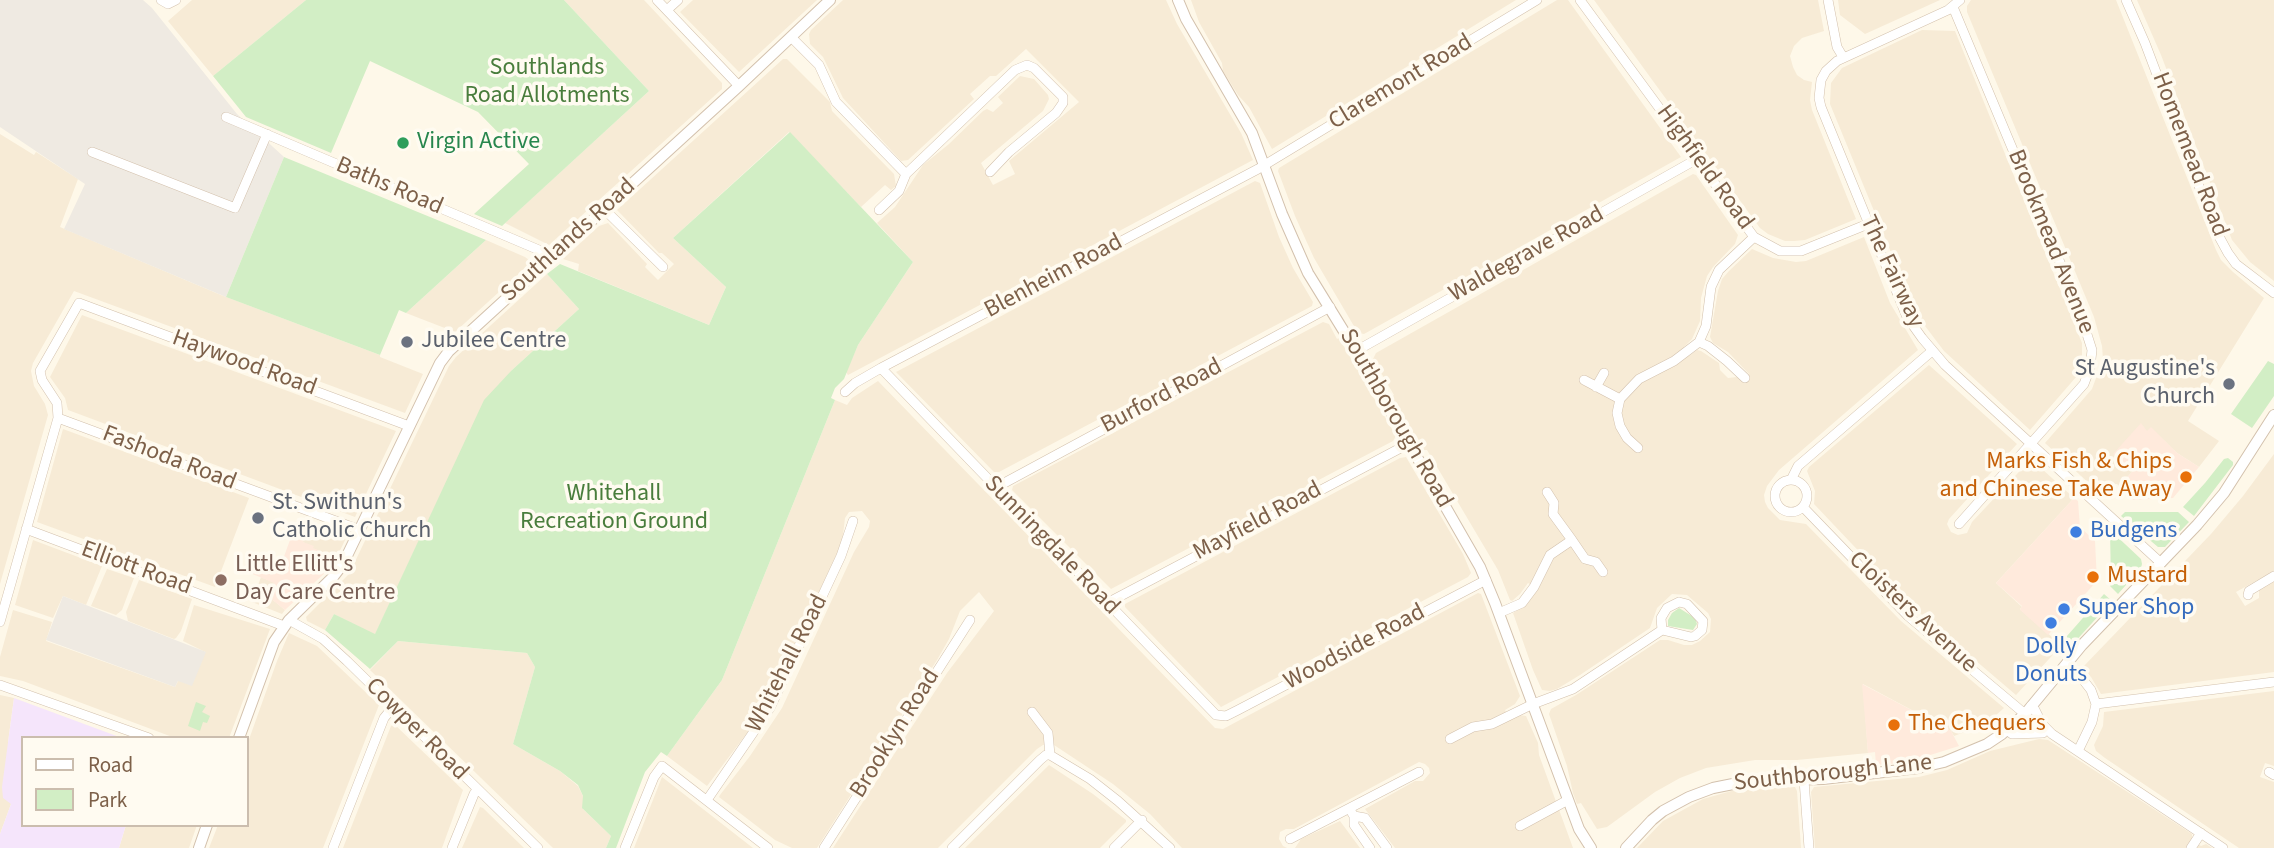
<!DOCTYPE html>
<html>
<head>
<meta charset="utf-8">
<style>
  body { margin:0 }
  #map { position:relative; width:2274px; height:848px; overflow:hidden; background:#fef8e9; font-family:"Source Sans 3",sans-serif }
  canvas { display:block }
  .legend { position:absolute; left:21px; top:736px; width:228px; height:91px; box-sizing:border-box; background:#fffbf1; border:2px solid #cbbdae; margin:0; padding:9px 12px; list-style:none; font-size:21px; color:#7d6049 }
  .legend li { display:flex; align-items:center; gap:14px; height:35px }
  .legend b { width:35px; border:2px solid #cbbdae }
</style>
</head>
<body>
<div id="map">
<canvas width="2274" height="848"></canvas>
<ul class="legend">
<li><b style="height:9px;background:#fff"></b>Road</li>
<li><b style="height:19px;background:#d2eec5"></b>Park</li>
</ul>
</div>
<script>
const c = document.querySelector('canvas').getContext('2d');
c.lineJoin = 'round';
function fillPath(path, color) {
  c.fillStyle = color;
  c.fill(path, 'evenodd');
}
function toPath(rows) {
  const path = new Path2D();
  for (const r of rows) {
    if (r.length === 3) {
      path.moveTo(r[0] + r[2], r[1]);
      path.arc(r[0], r[1], r[2], 0, 2 * Math.PI);
      continue;
    }
    path.moveTo(r[0], r[1]);
    for (let i = 2; i < r.length; i += 2) path.lineTo(r[i], r[i + 1]);
  }
  return path;
}
function trace(path, color, width, dash) {
  c.strokeStyle = color;
  c.lineWidth = width;
  c.lineCap = dash ? 'butt' : 'round';
  c.setLineDash(dash || []);
  c.stroke(path);
}
function write(font, color, halo, rows, align = 'center') {
  c.font = font + ' "Source Sans 3",sans-serif';
  c.lineWidth = 7;
  c.setLineDash([]);
  c.textBaseline = 'middle';
  c.strokeStyle = halo;
  c.fillStyle = color;
  for (const [text, x, y, turn = 0] of rows) {
    c.save();
    c.translate(x, y);
    c.rotate((+turn || 0) * Math.PI / 180);
    c.textAlign = isNaN(turn) ? turn : align;
    if (halo) c.strokeText(text, 0, 0);
    c.fillText(text, 0, 0);
    c.restore();
  }
}
fillPath(toPath([
  [192,0,306,0,213,76,168,21],
  [564,0,644,0,722,83,722,89,549,245,505,223,649,91],
  [693,0,817,0,739,72,680,12],
  [843,0,1166,0,1177,24,1241,133,1253,160,848,375,846,372,858,345,913,262,877,223,895,207,923,165,949,144,983,111,987,109,993,112,1003,103,998,97,1020,76,1034,79,1048,95,1049,99,1043,111,981,163,993,185,1015,174,1009,161,1079,102,1026,49,996,76,990,76,970,94,974,99,908,160,901,161,843,98,823,57,810,44,809,34,811,30],
  [1191,0,1516,0,1272,149,1249,107,1238,95,1223,71,1222,63,1199,22],
  [1557,0,1568,0,1681,157,1364,334,1358,333,1314,258,1295,216,1278,171,1279,168],
  [1594,0,1818,0,1824,31,1802,38,1794,46,1790,56,1793,67,1797,75,1804,80,1812,82,1810,100,1812,110,1856,219,1805,240,1794,241,1785,241,1768,234,1760,228],
  [1838,0,1940,0,1865,34,1840,15],
  [1971,0,2116,0,2216,250,2221,260,2233,272,2264,298,2188,421,2219,441,2199,467,2177,453,2151,428,2133,471,2119,486,2117,484,2092,486,2045,443,2092,389,2103,359,2102,346,2094,317,1967,12,1967,6],
  [2137,0,2274,0,2274,281,2250,262,2232,240,2161,55],
  [1922,30,1955,31,2082,343,2082,360,2077,376,2030,430,1944,351,1922,322,1909,296,1830,104,1831,83,1842,68],
  [783,59,787,59,830,102,832,111,894,174,896,186,891,190,885,185,861,207,789,132,673,238,726,287,709,325,578,271,579,264,563,259,599,226,608,223,647,264,645,267,658,280,674,264,662,253,659,253,617,210],
  [0,134,34,155,36,152,78,179,60,227,221,295,380,355,380,357,423,374,405,413,74,291,33,363,31,371,34,386,45,404,48,415,0,584],
  [1693,174,1696,175,1738,235,1735,244,1713,267,1707,276,1701,298,1700,321,1692,339,1684,347,1689,356,1697,350,1701,351,1719,363,1720,370,1728,378,1737,377,1742,381,1749,374,1728,352,1713,343,1710,337,1718,291,1722,279,1729,271,1752,249,1773,258,1796,262,1806,261,1864,237,1890,303,1918,350,1779,470,1767,486,1764,495,1765,502,1768,508,1780,520,1806,524,1901,621,2004,708,1986,724,1954,736,1951,731,1863,684,1868,753,1797,760,1755,760,1706,768,1680,778,1655,792,1607,827,1597,829,1581,803,1577,804,1573,793,1567,766,1549,714,1551,709,1576,695,1660,640,1668,640,1684,645,1692,645,1700,641,1710,632,1711,619,1708,613,1687,595,1672,594,1657,608,1650,628,1580,675,1557,689,1550,691,1542,690,1533,670,1513,613,1523,607,1537,589,1528,583,1520,594,1512,601,1510,600,1498,570,1427,450,1422,450,1391,397,1394,395,1373,359,1376,353],
  [1255,181,1260,183,1279,237,1293,268,1313,302,1312,306,999,472,994,472,896,372],
  [486,240,525,257,532,262,455,332,406,313],
  [547,274,579,309,512,370,440,496,375,635,334,614,325,630,307,621,306,617,349,574,449,366,456,357],
  [82,315,396,431,355,517,68,410,65,398,50,377],
  [1323,322,1329,324,1337,339,1339,338,1396,436,1393,441,1111,589,1012,490,1013,486],
  [1929,365,2017,444,1949,519,1947,524,1951,532,1958,535,1967,533,1972,522,2031,459,2074,498,1996,583,2022,607,2020,609,2060,644,2060,647,2016,695,1907,602,1814,504,1815,491,1807,471,1809,467],
  [878,381,1215,728,1223,729,1478,593,1481,594,1520,696,1515,704,1505,710,1510,719,1519,715,1526,716,1538,743,1539,755,1573,848,1395,848,1365,809,1415,781,1423,781,1430,773,1429,768,1425,764,1419,762,1294,829,1286,829,1280,832,1279,839,1283,846,1287,848,1182,848,1150,814,1113,784,1054,745,1043,745,1037,749,938,848,833,848,947,673,994,611,979,592,960,611,949,639,937,660,817,848,792,848,775,840,719,797,720,795,750,756,782,708,854,552,869,527,870,521,862,511,849,512,845,518,842,543,762,713,707,786,667,756,722,680,835,400,847,405,852,398],
  [63,429,249,498,215,587,37,522],
  [2274,454,2274,571,2236,592,2245,606,2259,598,2259,588,2274,580,2274,672,2101,694,2091,677,2082,668,2211,534,2243,496],
  [1406,457,1463,554,1471,573,1468,577,1221,707,1125,607,1125,604,1400,458],
  [307,521,347,536,336,559,318,552,303,542,300,539],
  [33,540,102,566,86,605,63,596,53,618,15,605],
  [107,569,134,578,122,610,116,615,91,606],
  [261,577,275,583,266,594,285,610,282,614,252,602],
  [139,580,192,599,181,631,176,638,174,639,128,621,126,612],
  [194,605,270,629,229,738,175,738,23,681,0,676,0,657,13,610,52,622,46,641,175,687,178,681,205,652,183,641],
  [289,633,317,646,379,705,323,848,209,848,218,825,247,825,247,745,277,661],
  [398,641,527,653,535,667,513,744,560,771,578,786,583,796,583,809,611,836,606,848,553,848,370,670],
  [2274,691,2274,766,2265,763,2260,777,2274,782,2274,848,2239,848,2105,758,2096,751,2094,745,2103,726,2104,712],
  [0,695,14,698,8,742,11,804,0,834],
  [394,724,463,790,442,848,343,848,391,726],
  [2039,739,2048,740,2192,834,2192,840,2201,846,2206,844,2212,848,1815,848,1811,792,1814,787,1919,777,1947,770,1990,751],
  [1049,765,1093,794,1126,820,1126,822,1100,848,965,848],
  [662,777,753,848,634,848],
  [1795,787,1797,791,1801,848,1637,848,1663,821,1703,799,1735,790],
  [480,807,483,808,524,848,462,848],
  [1340,821,1360,848,1295,848,1301,839],
  [126,825,197,825,189,848,119,848]
]), '#f7ebd6');
fillPath(toPath([
  [2141,423,2147,431,2151,427,2177,453,2199,467,2173,498,2133,500,2118,487,2133,471,2113,454],
  [2074,498,2078,501,2080,527,2095,541,2097,581,2048,635,2020,610,2022,606,1996,583],
  [298,518,307,521,301,538,304,540,303,542,314,546,313,548,318,550,318,552,336,559,328,570,285,610,265,594,274,583,243,570,250,551,282,562],
  [1862,684,1951,731,1959,746,1908,762,1876,765,1875,752,1868,753]
]), '#ffeadc');
fillPath(toPath([
  [0,0,143,0,152,8,237,114,284,157,226,297,64,229,85,184,0,127],
  [63,596,206,652,192,686,178,681,175,687,46,640]
]), '#efeae2');
fillPath(toPath([
  [14,698,122,738,23,738,23,825,126,825,119,848,0,848,0,834,11,804,3,798,2,787]
]), '#f5e5fb');
fillPath(toPath([
  [306,0,564,0,649,91,502,226,474,214,529,164,478,112,370,61,331,153,246,117,213,76],
  [790,132,913,262,858,345,844,379,835,388,831,398,835,400,722,680,667,756,661,752,645,772,616,848,606,848,611,836,582,808,583,796,578,785,560,771,513,744,535,667,527,653,398,641,370,669,325,630,334,614,375,634,484,400,512,370,579,309,547,274,560,264,709,325,726,287,673,238],
  [284,157,486,240,406,313,399,310,380,355,226,297],
  [2268,361,2274,364,2274,396,2252,428,2231,414],
  [2228,458,2233,462,2233,465,2194,516,2183,507,2205,483,2224,459],
  [2125,512,2178,512,2189,522,2165,547,2158,547,2121,516],
  [2110,530,2141,559,2142,564,2141,568,2118,594,2110,586,2111,583],
  [2104,594,2112,601,2073,644,2067,638,2067,636],
  [1679,608,1695,618,1697,624,1693,630,1668,626,1668,620,1672,613],
  [196,702,206,706,202,712,210,716,207,723,203,722,200,731,188,726]
]), '#d2eec5');
const minor = toPath([
  [161,0,168,4,176,0],
  [657,0,739,86],
  [1580,0,1754,237,1780,251,1801,251,1868,224],
  [1828,0,1837,47,1843,57],
  [1960,0,1948,10,1837,61,1826,71,1821,80,1819,98,1821,107,1907,317,1922,338,1945,365,2161,563],
  [2126,0,2145,43,2216,231,2228,253,2236,264,2274,293],
  [1953,7,2077,303,2092,350,2090,368,2084,384,1959,524],
  [667,10,678,0],
  [791,37,819,65,836,102,906,174,1015,70,1027,65,1034,68,1063,97,1063,103,1056,113,1009,152,990,172],
  [226,117,546,253,551,257],
  [92,152,235,208,267,134],
  [604,209,663,267],
  [879,210,899,191,906,174],
  [1699,342,1708,346,1727,361,1745,378],
  [1356,351,1697,159],
  [881,368,1216,715,1226,716,1238,710,1486,580],
  [1584,380,1620,399],
  [1596,387,1604,373],
  [845,392,855,383,881,368,1258,169,1537,0],
  [58,418,360,530],
  [1638,448,1627,438,1620,426,1617,413,1620,399,1639,379,1674,361,1699,342,1706,326,1711,287,1719,270,1754,237],
  [1791,496,16],
  [1791,480,1798,466,1932,351],
  [995,488,1330,307],
  [1803,507,1908,616,2025,714],
  [26,529,284,626],
  [1572,540,1585,559,1596,562,1603,572],
  [2248,595,2249,591,2274,576],
  [1679,602,1687,604,1703,621,1702,630,1695,636,1691,637,1662,630,1661,618,1667,608,1679,602],
  [1108,605,1113,600,1410,443],
  [1499,613,1522,603,1534,587,1550,555,1572,540,1553,514,1554,503,1547,492],
  [289,620,323,639,347,661,538,848],
  [0,622,58,418,57,403,42,380,40,371,79,303,409,426],
  [2066,664,2080,676,2091,690,2096,704,2092,722,2078,751],
  [0,685,149,738],
  [2096,704,2274,682],
  [2031,706,2035,710,2042,724,2052,734,2223,848],
  [1032,712,1048,733,1050,755],
  [2007,730,2012,734,2043,733,2046,729],
  [1450,739,1473,727,1492,724,1533,704,1573,689,1662,630],
  [1050,755,1090,779,1118,801,1170,848],
  [2269,772,2274,775],
  [1804,780,1809,848],
  [707,800,770,708,841,556,853,521],
  [1352,813,1354,816,1354,825,1370,848],
  [1354,816,1365,818,1387,848],
  [1520,826,1568,800],
  [1290,839,1419,772],
  [333,848,384,718,393,707],
  [452,848,474,794,477,790],
  [625,848,654,777,662,766,768,848],
  [824,848,970,620],
  [952,848,1040,760,1046,755,1050,755],
  [1114,848,1142,820],
  [2191,848,2201,833]
]);
const tertiary = toPath([
  [1178,0,1186,19,1252,133,1282,214,1308,273,1356,351,1480,567,1495,603,1579,829,1591,848],
  [239,738,274,642,289,620,333,577,343,564,440,363,449,351,739,86,830,0],
  [199,848,207,825],
  [1626,848,1652,820,1663,811,1689,797,1713,788,1748,781,1823,779,1918,768,1944,762,1987,744,2002,734,2025,714,2082,645,2197,525,2224,493,2274,415]
]);
trace(minor, '#d3c1ad', 10);
trace(tertiary, '#d3c1ad', 12);
trace(minor, '#fff', 9);
trace(tertiary, '#fff', 10);
for (const [x, y, r, color] of [
  [403,143,7,"#2e9e5b"],
  [407,342,7,"#6b7280"],
  [2229,384,7,"#6b7280"],
  [2186,477,7,"#e8710a"],
  [258,518,7,"#6b7280"],
  [2076,532,7,"#3f7fe0"],
  [2093,577,7,"#e8710a"],
  [221,580,7,"#8d6e63"],
  [2064,609,7,"#3f7fe0"],
  [2051,623,7,"#3f7fe0"],
  [1894,725,7,"#e8710a"]
]) {
  const dot = new Path2D();
  dot.arc(x, y, r, 0, 2 * Math.PI);
  c.fillStyle = color;
  c.fill(dot);
  trace(dot, '#fffbf1', 2.5);
}
write('24px', '#497d3c', '#fffbf1', [
  ["Southlands",547,69],
  ["Road Allotments",547,97],
  ["Whitehall",614,495],
  ["Recreation Ground",614,523]
]);
write('24px', '#7d6049', '#fffbf1', [
  ["Claremont Road",1401,83,-31],
  ["Homemead Road",2189,155,69],
  ["Highfield Road",1704,168,54],
  ["Baths Road",389,187,23],
  ["Southlands Road",569,241,-42],
  ["Brookmead Avenue",2050,242,68],
  ["Waldegrave Road",1527,255,-29],
  ["The Fairway",1891,272,65],
  ["Blenheim Road",1054,277,-28],
  ["Haywood Road",244,364,20],
  ["Burford Road",1162,397,-28],
  ["Southborough Road",1395,419,60],
  ["Fashoda Road",169,459,21],
  ["Mayfield Road",1258,522,-28],
  ["Sunningdale Road",1051,546,46],
  ["Elliott Road",136,569,20],
  ["Cloisters Avenue",1912,613,43],
  ["Woodside Road",1355,648,-28],
  ["Whitehall Road",788,664,-63],
  ["Cowper Road",416,730,45],
  ["Brooklyn Road",896,734,-58],
  ["Southborough Lane",1833,774,-6]
]);
write('24px', '#27864d', '#fffbf1', [
  ["Virgin Active",417,143]
], 'left');
write('24px', '#5b616d', '#fffbf1', [
  ["Jubilee Centre",421,342],
  ["St Augustine's",2215,370,"right"],
  ["Church",2215,398,"right"],
  ["St. Swithun's",272,504],
  ["Catholic Church",272,532]
], 'left');
write('24px', '#c56008', '#fffbf1', [
  ["Marks Fish & Chips",2172,463,"right"],
  ["and Chinese Take Away",2172,491,"right"],
  ["Mustard",2107,577],
  ["The Chequers",1908,725]
], 'left');
write('24px', '#366cbe', '#fffbf1', [
  ["Budgens",2090,532],
  ["Super Shop",2078,609],
  ["Dolly",2051,648,"center"],
  ["Donuts",2051,676,"center"]
], 'left');
write('24px', '#785e54', '#fffbf1', [
  ["Little Ellitt's",235,566],
  ["Day Care Centre",235,594]
], 'left');
</script>
</body>
</html>
